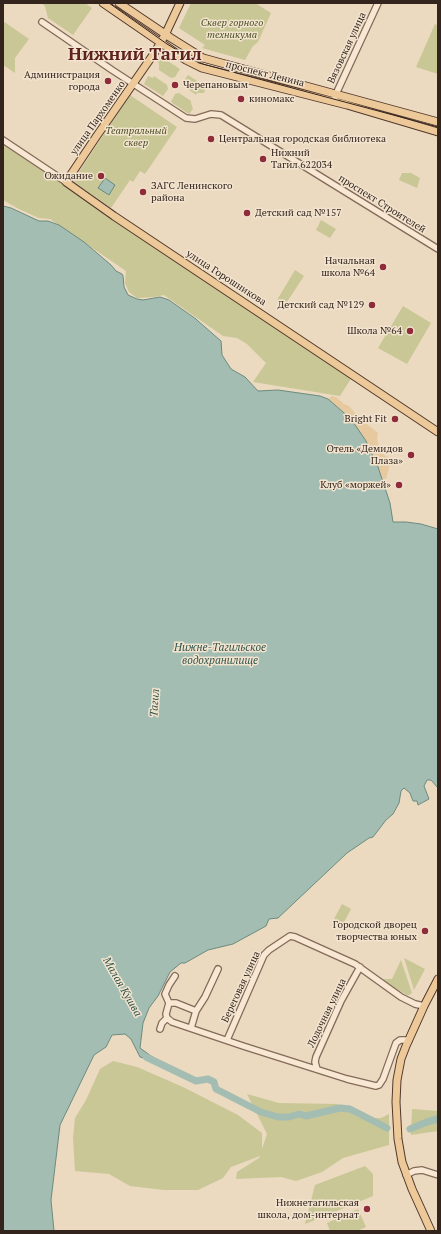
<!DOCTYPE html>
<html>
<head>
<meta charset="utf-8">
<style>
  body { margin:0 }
  #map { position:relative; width:441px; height:1234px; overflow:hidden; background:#ebd9c0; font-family:"PT Serif",serif }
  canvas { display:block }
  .frame { position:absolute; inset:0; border:4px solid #33251d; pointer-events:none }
</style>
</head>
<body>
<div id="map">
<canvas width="441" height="1234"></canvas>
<div class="frame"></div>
</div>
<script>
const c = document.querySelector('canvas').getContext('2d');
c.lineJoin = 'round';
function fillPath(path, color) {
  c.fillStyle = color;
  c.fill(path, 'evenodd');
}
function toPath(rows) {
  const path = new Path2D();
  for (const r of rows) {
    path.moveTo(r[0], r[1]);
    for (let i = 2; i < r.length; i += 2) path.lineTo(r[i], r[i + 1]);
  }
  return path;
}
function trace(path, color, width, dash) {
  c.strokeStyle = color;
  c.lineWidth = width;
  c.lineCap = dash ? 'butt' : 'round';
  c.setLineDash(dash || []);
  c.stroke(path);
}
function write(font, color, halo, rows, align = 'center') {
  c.font = font + ' "PT Serif",serif';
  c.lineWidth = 3;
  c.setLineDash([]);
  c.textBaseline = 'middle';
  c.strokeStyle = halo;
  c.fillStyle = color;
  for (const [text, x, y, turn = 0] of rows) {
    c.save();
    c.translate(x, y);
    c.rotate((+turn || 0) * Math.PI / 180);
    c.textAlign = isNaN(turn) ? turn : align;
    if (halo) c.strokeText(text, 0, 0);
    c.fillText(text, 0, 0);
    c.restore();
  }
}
fillPath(toPath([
  [41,3,85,3,92,8,73,35,48,18,45,6],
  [191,3,255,3,271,13,258,42,253,46,245,60,202,48,205,45,179,28],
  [3,21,29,39,15,58,15,73,3,65],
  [435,24,438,26,438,74,416,67],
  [160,56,180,69,175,77,171,78,159,70,159,63,157,62],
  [188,75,206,87,204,93,197,93,196,95,184,86,183,82],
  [148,76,153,78,154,76,167,85,168,89,163,96,144,84],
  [179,93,191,101,191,103,193,109,189,114,171,102,175,94],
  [130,95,177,127,145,174,140,171,133,182,130,180,111,208,73,181],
  [3,143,352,377,340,396,253,382,266,363,247,344,237,338,223,336,164,295,154,297,137,298,129,292,125,283,126,271,50,219,39,218,19,209,3,200],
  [402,173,411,173,420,178,417,188,399,180],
  [321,220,336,229,330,238,316,230],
  [295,270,304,276,285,305,277,300],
  [403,306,431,323,407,364,378,348],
  [342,904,351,909,343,924,334,919],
  [404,958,425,969,414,990],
  [401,960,412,993,409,995,407,995,383,981,384,979,392,979],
  [113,1061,137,1067,183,1087,238,1115,262,1133,262,1149,267,1134,247,1094,279,1103,337,1104,360,1118,381,1118,389,1114,389,1145,343,1158,322,1172,296,1181,281,1177,236,1179,237,1172,259,1158,260,1156,231,1167,223,1178,198,1190,164,1190,130,1186,109,1174,75,1171,73,1138,75,1118,86,1100,100,1069],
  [412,1109,438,1111,438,1131,411,1135],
  [365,1166,373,1174,373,1196,305,1224,315,1185],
  [358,1209,366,1227,357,1231,330,1231,327,1223]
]), '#c8c795');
fillPath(toPath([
  [332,396,336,397,344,404,349,406,359,418,378,433,377,440,379,446,382,453,388,458,389,468,386,479,382,479,373,454,351,419,328,399]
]), '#e6c99e');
const water = toPath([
  [105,178,115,185,109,195,98,188,105,178],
  [3,206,11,208,39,221,48,221,59,225,84,242,111,265,116,271,122,274,123,276,124,287,128,295,137,299,143,300,160,297,169,300,196,319,198,321,221,341,222,355,231,369,245,377,258,391,278,390,320,396,328,399,351,419,366,441,378,467,390,503,393,522,406,522,421,524,438,529,438,788,431,780,427,780,424,786,429,799,418,805,417,801,413,801,410,793,404,788,401,791,399,803,393,814,386,820,373,837,369,838,347,853,278,918,269,919,266,926,233,944,208,950,185,963,181,963,170,972,158,996,149,1008,143,1023,140,1048,151,1056,166,1064,140,1057,131,1039,125,1034,112,1035,106,1047,94,1055,60,1125,51,1200,54,1231,3,1231,3,206]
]);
fillPath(water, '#a3bdb2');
trace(water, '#6b8a7e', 1);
trace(toPath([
  [146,1057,196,1081,208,1079,214,1082,216,1089,261,1112,278,1117,289,1117,299,1114,306,1116,340,1108,350,1109,387,1128],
  [410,1129,427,1122,438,1119]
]), '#a3bdb2', 7);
const minor = toPath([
  [42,22,112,70,186,118,195,119,211,114,221,115,438,249],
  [334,102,336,94,378,3],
  [3,140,66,182],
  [169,1003,165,994,169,985,175,976],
  [169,1003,176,1003,196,1011],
  [167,1018,172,1022,243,1046,347,1079,376,1086,379,1085,383,1079,396,1043,400,1040,409,1040],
  [191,1028,196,1011,205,997,218,969],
  [160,1029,162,1023,167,1018,166,1014,169,1003],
  [227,1040,264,955,269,950,290,936,295,937,355,964,401,997,415,1004,424,1006],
  [317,1069,315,1062,316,1057,341,1001,360,967],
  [406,1175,414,1171,422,1170,438,1175]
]);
const major = toPath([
  [103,3,186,60,202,68,347,105,438,132],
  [119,3,171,38,203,58,438,122],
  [180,3,165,35,155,52,96,137,66,182,114,216,438,432],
  [431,1231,412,1189,402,1162,398,1139,396,1102,397,1080,401,1059,406,1046,424,1006,438,979]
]);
trace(minor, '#836a59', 8);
trace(major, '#51392d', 9);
trace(minor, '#f7e7d3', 5.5);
trace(major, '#edc899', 7);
trace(toPath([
  [109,3,167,44,199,63,438,127]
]), '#33251d', 1);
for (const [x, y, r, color] of [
  [108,81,4,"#8f2c3a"],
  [175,85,4,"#8f2c3a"],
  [241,99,4,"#8f2c3a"],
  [211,139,4,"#8f2c3a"],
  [263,159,4,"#8f2c3a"],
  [101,176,4,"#8f2c3a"],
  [143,192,4,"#8f2c3a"],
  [247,213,4,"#8f2c3a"],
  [383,267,4,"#8f2c3a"],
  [372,305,4,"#8f2c3a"],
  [410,331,4,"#8f2c3a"],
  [395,419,4,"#8f2c3a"],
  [411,455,4,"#8f2c3a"],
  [399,485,4,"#8f2c3a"],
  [425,931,4,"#8f2c3a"],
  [367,1209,4,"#8f2c3a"]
]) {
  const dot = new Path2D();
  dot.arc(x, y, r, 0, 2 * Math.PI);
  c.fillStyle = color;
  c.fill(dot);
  trace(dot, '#f3e4cf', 1.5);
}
write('italic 10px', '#4a4f24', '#f3e4cf', [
  ["Сквер горного",232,23],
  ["техникума",232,35],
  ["Театральный",136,131],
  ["сквер",136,143]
]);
write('10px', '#33251d', '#f3e4cf', [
  ["Вязовская улица",347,48,-65],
  ["проспект Ленина",265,74,14],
  ["улица Пархоменко",98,118,-55],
  ["проспект Строителей",382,204,32],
  ["улица Горошникова",226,278,33],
  ["Береговая улица",241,987,-65],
  ["Лодочная улица",327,1013,-64]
]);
write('10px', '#33251d', '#f3e4cf', [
  ["Администрация",100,75],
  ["города",100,87],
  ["Черепановым",183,85,"left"],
  ["киномакс",249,99,"left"],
  ["Центральная городская библиотека",219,139,"left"],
  ["Нижний",271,153,"left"],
  ["Тагил 622034",271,165,"left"],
  ["Ожидание",93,176],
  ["ЗАГС Ленинского",151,186,"left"],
  ["района",151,198,"left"],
  ["Детский сад №157",255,213,"left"],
  ["Начальная",375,261],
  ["школа №64",375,273],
  ["Детский сад №129",364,305],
  ["Школа №64",402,331],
  ["Bright Fit",387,419],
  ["Отель «Демидов",403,449],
  ["Плаза»",403,461],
  ["Клуб «моржей»",391,485],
  ["Городской дворец",417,925],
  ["творчества юных",417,937],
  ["Нижнетагильская",359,1203],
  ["школа, дом-интернат",359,1215]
], 'right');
write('italic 11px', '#2d534b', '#f3e4cf', [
  ["Нижне-Тагильское",220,648],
  ["водохранилище",220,661],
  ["Тагил",155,703,-86],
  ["Малая Кушва",122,987,60]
]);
write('bold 18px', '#5e231e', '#f3e4cf', [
  ["Нижний Тагил",135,55]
]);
</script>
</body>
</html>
